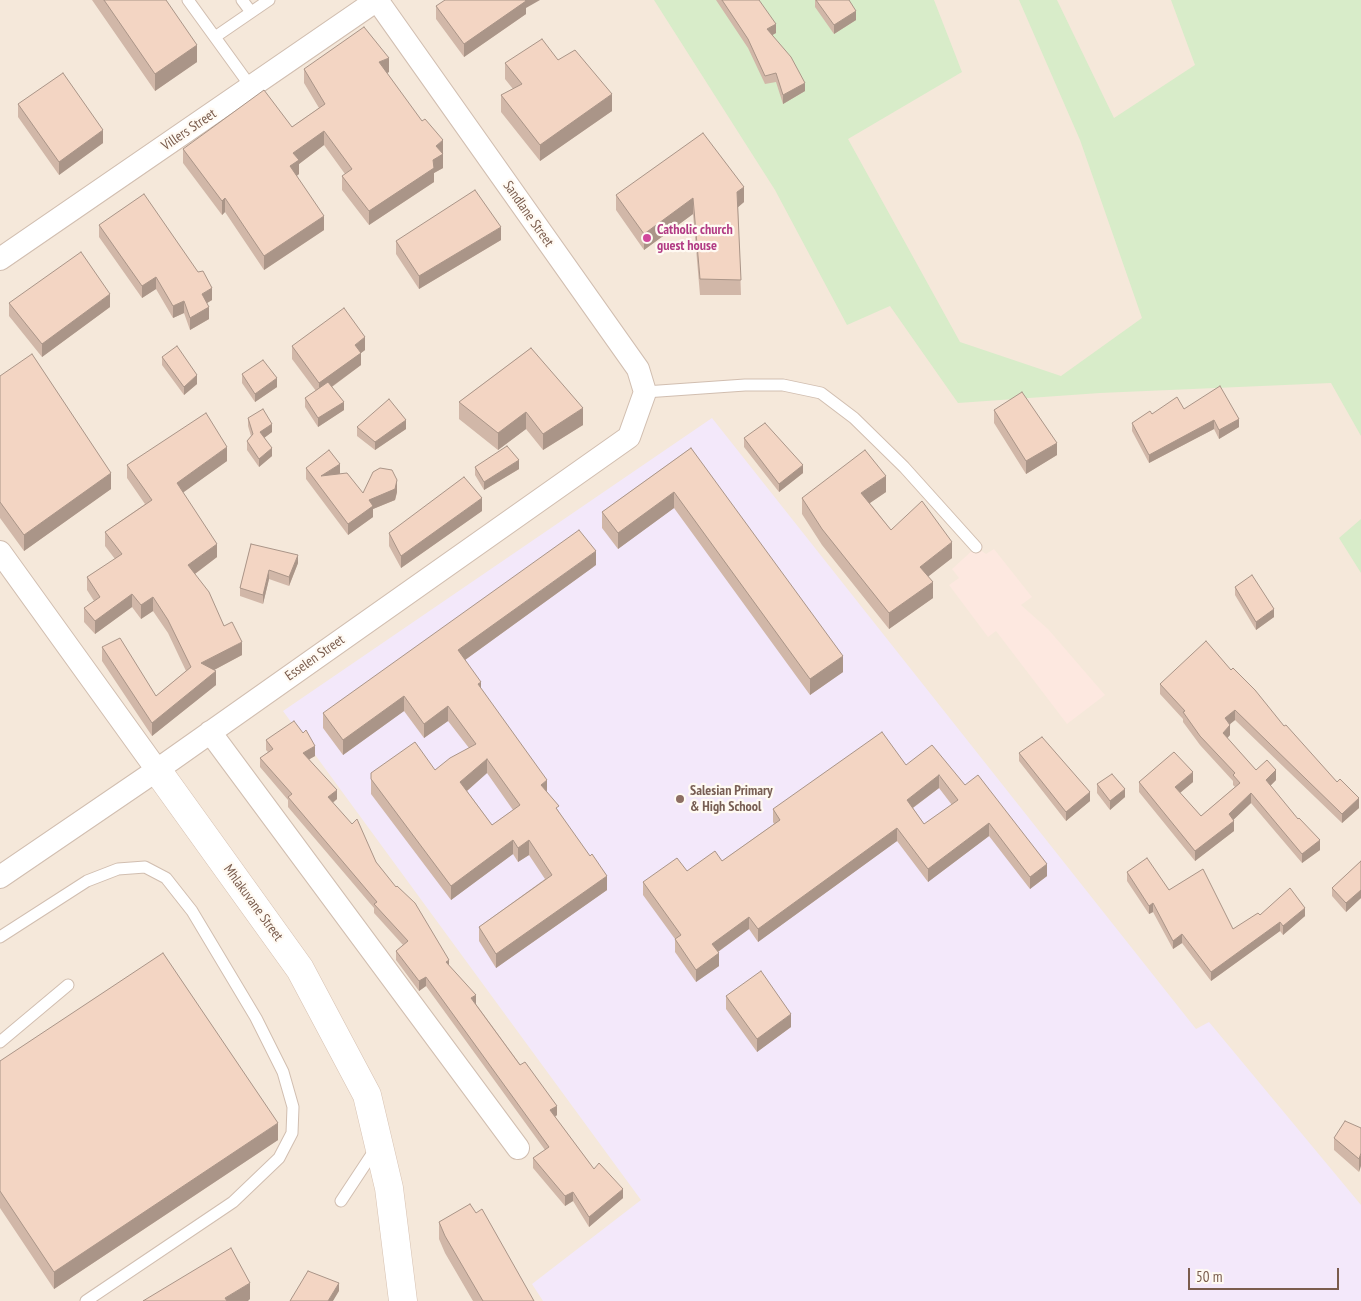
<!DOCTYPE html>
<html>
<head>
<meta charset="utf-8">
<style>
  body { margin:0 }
  #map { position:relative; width:1361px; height:1301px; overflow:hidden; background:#fdf6ec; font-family:"PT Sans Narrow",sans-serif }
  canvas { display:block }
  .scale { position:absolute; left:1188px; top:1268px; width:151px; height:22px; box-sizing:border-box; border:2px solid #7a5c4d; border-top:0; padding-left:6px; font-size:15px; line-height:18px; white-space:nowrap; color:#7a5c4d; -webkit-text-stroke:4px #fffaf3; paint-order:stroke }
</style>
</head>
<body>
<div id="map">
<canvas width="1361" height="1301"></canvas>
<div class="scale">50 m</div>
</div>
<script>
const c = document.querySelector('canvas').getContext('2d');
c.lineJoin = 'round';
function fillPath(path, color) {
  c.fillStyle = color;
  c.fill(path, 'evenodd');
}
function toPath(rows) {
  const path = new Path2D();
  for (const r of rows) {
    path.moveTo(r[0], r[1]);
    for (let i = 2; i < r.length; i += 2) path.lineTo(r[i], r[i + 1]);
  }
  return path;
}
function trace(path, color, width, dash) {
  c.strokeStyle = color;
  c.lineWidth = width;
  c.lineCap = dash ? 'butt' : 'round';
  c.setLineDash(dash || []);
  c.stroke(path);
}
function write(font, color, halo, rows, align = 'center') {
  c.font = font + ' "PT Sans Narrow",sans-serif';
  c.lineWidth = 4.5;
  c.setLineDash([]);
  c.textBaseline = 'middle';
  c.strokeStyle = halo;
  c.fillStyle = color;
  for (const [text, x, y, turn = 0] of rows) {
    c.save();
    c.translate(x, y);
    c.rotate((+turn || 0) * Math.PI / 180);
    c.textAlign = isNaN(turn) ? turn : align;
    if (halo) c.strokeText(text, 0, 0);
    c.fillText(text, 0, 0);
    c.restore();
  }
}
fillPath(toPath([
  [0,0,1361,0,1361,1301,0,1301]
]), '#f5e8da');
fillPath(toPath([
  [976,547,986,554,994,549,1032,597,1021,605,1048,629,1105,695,1067,724,996,631,988,637,949,585,959,578,952,569]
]), '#fde8e0');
fillPath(toPath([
  [712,418,1196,1029,1209,1022,1361,1205,1361,1301,543,1301,532,1284,641,1200,283,711]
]), '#f3e8fa');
fillPath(toPath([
  [654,0,934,0,962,72,848,139,960,342,1061,376,1142,318,1080,140,1019,0,1057,0,1114,118,1195,65,1171,0,1361,0,1361,436,1331,383,1100,393,958,403,890,306,847,325,775,190],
  [1361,519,1361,573,1339,538]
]), '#d8ecc9');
const lane = toPath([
  [188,0,251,87],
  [242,0,251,12],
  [215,37,269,0],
  [645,392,745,385,783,385,821,393,854,418,904,467,976,547],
  [0,937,87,881,118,869,145,867,166,878,192,911,256,1018,283,1072,293,1107,292,1133,279,1158,233,1202,86,1301],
  [0,1042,68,985],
  [341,1201,376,1148]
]);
const street = toPath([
  [0,259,377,0],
  [0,552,157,770],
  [210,732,518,1148],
  [0,877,157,770,629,437,645,392,638,369,377,0]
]);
const secondary = toPath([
  [157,770,300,969,367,1095,389,1188,403,1301]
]);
trace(lane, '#d1beb0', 13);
trace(street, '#d1beb0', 24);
trace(secondary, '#d6c0b0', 29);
trace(lane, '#fff', 11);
trace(street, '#fff', 22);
trace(secondary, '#fff', 28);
fillPath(toPath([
  [92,0,166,0,197,62,155,91],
  [716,0,759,0,776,33,772,35,805,91,783,104,776,82,765,84,748,48],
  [815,0,849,0,856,20,834,34,815,7],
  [436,6,526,8,526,14,464,57,436,19],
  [558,60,612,111,540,161,501,112,501,95,513,89,505,79,505,63],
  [304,69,389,72,387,73,443,153,443,168,434,173,434,182,369,225,342,190,342,176,345,174,324,145,299,164,299,174,297,176,324,230,264,270,225,212,222,215,183,163,183,149,292,127,319,108,304,83],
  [18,104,103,143,59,175,18,117],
  [616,195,744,202,738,207,741,295,700,295,693,214,644,250,616,210],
  [99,225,212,300,207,303,209,319,190,330,184,313,173,318,156,289,142,298,99,237],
  [501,240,419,289,396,254,396,241],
  [9,303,110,307,42,357,9,316],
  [292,346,365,350,361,353,361,365,332,387,344,410,318,427,305,407,305,398,316,391,292,359],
  [531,348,583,425,543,450,526,429,498,450,459,419,459,402],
  [162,357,197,384,184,395,162,365],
  [242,374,277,387,255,402,242,383],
  [0,376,111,489,24,551,0,518],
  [1184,409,1239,427,1219,439,1214,429,1149,463,1132,431,1132,423,1152,414],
  [994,410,1057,455,1026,474,994,423],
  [248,418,272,432,264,438,272,456,259,467,247,450,247,441,251,436,248,426],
  [357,427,406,429,375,450,357,436],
  [744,438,803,473,779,492,744,447],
  [691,448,843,672,810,695,674,508,618,549,602,528,602,512],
  [227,461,183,492,217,557,195,574,224,626,242,655,214,670,216,685,152,736,102,661,102,647,156,696,186,671,168,633,153,611,141,619,132,607,95,634,84,622,84,608,94,601,87,590,87,577,115,559,105,546,105,532,145,504,127,478,127,465],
  [475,467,519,469,484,490,475,475],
  [306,468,340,474,363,493,397,492,395,500,373,509,373,517,348,535,306,479],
  [886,492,870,503,891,530,952,558,928,576,933,598,889,629,822,545,802,514,802,498],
  [482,511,401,568,389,546,389,533],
  [251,544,298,563,289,586,269,579,263,604,240,596,240,588],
  [596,565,465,660,481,689,547,792,559,812,607,890,496,968,479,941,479,927,545,879,529,855,518,862,513,854,451,900,371,794,371,773,435,770,469,748,448,721,424,738,404,711,343,755,323,728,323,713],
  [487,773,513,810,492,825,467,791],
  [1235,587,1274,617,1256,630,1235,595],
  [1231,670,1284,726,1359,808,1342,823,1235,720,1229,725,1230,735,1227,738,1256,770,1276,780,1270,786,1320,850,1302,863,1251,803,1233,820,1234,831,1195,861,1139,792,1139,782,1193,782,1180,793,1201,816,1235,787,1233,785,1233,781,1200,745,1183,722,1183,719,1160,694,1160,684],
  [266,740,315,756,309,759,337,799,333,803,376,862,476,1004,557,1115,555,1117,594,1169,623,1198,589,1227,573,1201,565,1206,533,1168,533,1158,545,1150,426,986,419,991,396,960,396,951,403,945,374,913,374,908,288,807,288,800,260,767,260,758,268,752,266,750],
  [1019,753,1090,801,1066,821,1019,761],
  [906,765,965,785,1047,876,1030,889,989,836,928,882,897,841,758,942,749,929,718,952,719,966,696,982,675,952,675,939,643,895,643,882,722,861,774,824,773,822,773,809],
  [939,788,952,805,924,824,913,808],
  [1097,784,1125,797,1110,810,1097,793],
  [1361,861,1361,898,1346,912,1332,896,1332,888],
  [1127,872,1169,890,1233,929,1260,915,1305,916,1283,935,1280,931,1211,981,1182,943,1173,949,1153,912,1149,914,1127,881],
  [726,996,791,1027,757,1052,726,1009],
  [0,1061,278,1140,54,1289,0,1208],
  [1361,1128,1359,1172,1334,1150,1334,1138],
  [476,1213,534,1301,473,1301,445,1253,439,1239,439,1222]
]), '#d1b7a8');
fillPath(toPath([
  [523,0,540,0,526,8,526,14,464,57,464,44],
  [856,11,856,20,834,34,834,25],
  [776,24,776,33,767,38,767,29],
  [197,45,197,62,155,91,155,74],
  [389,58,389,72,379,77,379,62],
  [805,83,805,91,783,104,783,95],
  [612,94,612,111,540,161,540,145],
  [103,130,103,143,59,175,59,162],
  [324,131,324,145,299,164,299,174,290,180,290,166,293,153],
  [443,140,443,168,434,173,434,182,369,225,369,211,433,160,436,146],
  [744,187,744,202,737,208,737,192],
  [225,198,225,212,222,215,222,201],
  [693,198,693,214,644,250,644,234],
  [324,216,324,230,264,270,264,256],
  [501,227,501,240,419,289,419,276],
  [156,277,156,289,142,298,142,286],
  [212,288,212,300,202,306,202,294],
  [110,294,110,307,42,357,42,344],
  [184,301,184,313,173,318,173,306],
  [209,307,209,319,190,330,190,318],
  [365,337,365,350,361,353,361,365,319,396,319,383,355,345],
  [197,375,197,384,184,395,184,387],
  [277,378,277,387,255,402,255,394],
  [344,402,344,410,318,427,318,418],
  [583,408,583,425,543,450,543,434],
  [526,412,526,429,498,450,498,433],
  [1239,419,1239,427,1219,439,1219,430],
  [406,420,406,429,375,450,375,442],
  [1214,420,1214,429,1149,463,1149,455],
  [272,424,272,432,260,441,260,432],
  [1057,443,1057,455,1026,474,1026,461],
  [227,447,227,461,177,497,177,483],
  [272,448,272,456,259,467,259,459],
  [519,460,519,469,484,490,484,482],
  [340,464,340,475,321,476],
  [803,465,803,473,779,492,779,484],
  [111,473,111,489,24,551,24,535],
  [886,476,886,492,861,509,861,493],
  [397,480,397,492,395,500,373,509,373,517,348,535,348,524,369,500],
  [674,492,674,508,618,549,618,533],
  [482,498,482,511,401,568,401,556],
  [952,542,952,558,920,583,920,567],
  [217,544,217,557,188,579,188,565],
  [596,551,596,565,458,665,458,650],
  [298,555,298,563,289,586,289,577],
  [269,570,269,579,263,604,263,595],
  [933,582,933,598,889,629,889,613],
  [132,594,132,607,95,634,95,621],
  [153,597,153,611,141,619,141,605],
  [1274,609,1274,617,1256,630,1256,622],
  [242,642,242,655,201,677,201,663],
  [843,656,843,672,810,695,810,679],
  [216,671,216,685,152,736,152,723],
  [481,682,481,697,478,684],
  [404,696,404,711,343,755,343,740],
  [448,706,448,721,424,738,424,724],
  [1235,710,1235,720,1225,728,1225,718],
  [1230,725,1230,735,1223,743,1223,733],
  [315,746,315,756,303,763,303,753],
  [487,759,487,773,460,797,460,782],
  [1276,770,1276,780,1266,790,1266,780],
  [1193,772,1193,782,1175,797,1175,787],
  [939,775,939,788,907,812,907,800],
  [547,780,547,795,541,785],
  [1125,789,1125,797,1110,810,1110,801],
  [337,790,337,799,328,806,328,797],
  [1090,792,1090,801,1066,821,1066,812],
  [1251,793,1251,803,1229,824,1229,814],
  [1359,798,1359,808,1342,823,1342,814],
  [1234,821,1234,831,1195,861,1195,851],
  [989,823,989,836,928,882,928,869],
  [897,828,897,841,758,942,758,929],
  [513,840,513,854,451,900,451,886],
  [529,840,529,855,518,862,518,848],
  [1320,840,1320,850,1302,863,1302,854],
  [1047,864,1047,876,1030,889,1030,877],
  [607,876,607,890,496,968,496,954],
  [1361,890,1361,898,1346,912,1346,903],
  [1153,903,1153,912,1149,914,1149,906],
  [1305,908,1305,916,1283,935,1283,926],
  [749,917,749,929,712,956,712,944],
  [1280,922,1280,931,1211,981,1211,972],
  [1182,934,1182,943,1173,949,1173,941],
  [719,953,719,966,696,982,696,970],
  [449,960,449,969,446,962],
  [426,977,426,986,419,991,419,981],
  [476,995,476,1005,471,998],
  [791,1014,791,1027,757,1052,757,1039],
  [557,1106,557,1115,550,1120,550,1110],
  [278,1123,278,1140,54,1289,54,1272],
  [1361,1153,1361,1166,1359,1172,1359,1159],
  [623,1189,623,1198,589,1227,589,1217],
  [573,1192,573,1201,565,1206,565,1196],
  [250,1283,250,1299,248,1301,225,1301,225,1298],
  [339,1283,339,1291,333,1301,328,1301]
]), '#aa9588');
const building = toPath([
  [104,0,166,0,197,45,155,74,104,0],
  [445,0,525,0,526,1,464,44,436,6,445,0],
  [722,0,759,0,776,24,767,29,791,57,805,83,783,95,776,73,765,76,748,39,722,0],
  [816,0,849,0,856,11,834,25,816,0],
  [364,27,389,58,379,62,422,121,425,119,443,140,436,146,443,154,433,160,434,168,369,211,342,176,352,169,324,131,293,153,299,160,290,166,324,216,264,256,225,198,222,201,183,149,264,90,292,127,325,104,304,69,364,27],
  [542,39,558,60,575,50,612,94,540,145,501,95,522,84,505,63,542,39],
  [63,73,103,130,59,162,18,104,63,73],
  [703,133,744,187,737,192,741,280,700,279,693,198,644,234,616,195,703,133],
  [475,190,501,227,419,276,396,241,475,190],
  [144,194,198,272,203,271,212,288,202,294,209,307,190,318,184,301,173,306,156,277,142,286,99,225,144,194],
  [81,252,110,294,42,344,9,303,81,252],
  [344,308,365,337,355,345,361,353,319,383,292,346,344,308],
  [177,346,197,375,184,387,162,357,177,346],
  [531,348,583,408,543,434,526,412,498,433,459,402,531,348],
  [32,354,111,473,24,535,0,502,0,376,32,354],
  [263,360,277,378,255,394,242,374,263,360],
  [328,382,344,402,318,418,305,398,328,382],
  [1220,386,1239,419,1219,430,1214,420,1149,455,1132,423,1150,411,1152,414,1177,397,1184,409,1220,386],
  [1022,392,1057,443,1026,461,994,410,1022,392],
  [389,399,406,420,375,442,357,427,389,399],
  [263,409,272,424,260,432,272,448,259,459,247,441,253,434,248,418,263,409],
  [206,413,227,447,177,483,217,544,188,565,209,592,224,626,232,622,242,642,201,663,216,671,152,723,102,647,120,638,156,696,191,667,168,620,153,597,141,605,132,594,95,621,84,608,100,597,87,577,122,554,105,532,152,500,127,465,206,413],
  [765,423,803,465,779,484,744,438,765,423],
  [507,446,519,460,484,482,475,467,507,446],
  [691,448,843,656,810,679,674,492,618,533,602,512,691,448],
  [329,450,340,464,321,476,347,473,363,493,373,472,380,468,392,470,397,480,395,489,369,500,373,506,348,524,306,468,329,450],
  [865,450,886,476,861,493,891,530,922,501,952,542,920,567,933,582,889,613,822,529,802,498,865,450],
  [464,477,482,498,401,556,389,533,464,477],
  [579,530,596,551,458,650,481,682,478,684,547,780,541,785,559,806,556,808,590,856,592,854,607,876,496,954,479,927,552,875,529,840,518,848,513,840,451,886,371,779,371,773,415,742,435,770,450,758,476,744,448,706,424,724,404,696,343,740,323,713,579,530],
  [487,759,520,805,492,825,460,782,487,759],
  [251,544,298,555,289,577,269,570,263,595,240,588,251,544],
  [1252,575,1274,609,1256,622,1235,587,1252,575],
  [1206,641,1231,670,1233,668,1255,690,1284,726,1286,725,1337,782,1340,779,1359,798,1342,814,1235,710,1225,718,1230,725,1223,733,1256,770,1267,760,1276,770,1266,780,1298,819,1299,818,1320,840,1302,854,1251,793,1229,814,1234,821,1195,851,1139,782,1174,752,1193,772,1175,787,1201,816,1240,783,1233,775,1235,773,1200,736,1183,712,1185,711,1160,684,1206,641],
  [294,721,303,733,306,730,315,746,303,753,337,790,328,797,352,824,357,819,376,862,396,887,397,886,415,903,449,960,446,962,476,995,471,998,520,1065,525,1062,557,1106,550,1110,594,1169,599,1163,623,1189,589,1217,573,1192,565,1196,533,1158,549,1147,426,977,419,981,396,951,408,941,374,904,377,902,288,797,292,794,260,758,273,749,266,740,294,721],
  [882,732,906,765,932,745,965,785,978,775,1047,864,1030,877,989,823,928,869,897,828,758,929,749,917,712,944,719,953,696,970,675,939,681,935,643,882,677,858,687,871,715,851,722,861,780,820,773,809,882,732],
  [939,775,958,800,924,824,907,800,939,775],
  [1042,737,1090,792,1066,812,1019,753,1042,737],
  [1112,774,1125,789,1110,801,1097,784,1112,774],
  [1147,858,1169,890,1203,869,1233,929,1258,913,1260,915,1290,888,1305,908,1283,926,1280,922,1211,972,1182,934,1173,941,1153,903,1149,906,1127,872,1147,858],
  [1361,861,1361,890,1346,903,1332,888,1361,861],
  [163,953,278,1123,54,1272,0,1191,0,1061,163,953],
  [761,971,791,1014,757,1039,726,996,761,971],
  [1345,1121,1361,1128,1361,1153,1359,1159,1334,1138,1345,1121],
  [470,1204,476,1213,482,1209,534,1301,483,1301,445,1236,439,1222,470,1204],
  [231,1248,250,1283,225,1298,227,1301,143,1301,231,1248],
  [308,1271,339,1283,328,1301,290,1301,308,1271]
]);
fillPath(building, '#f3d5c3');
trace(building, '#aa9588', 1);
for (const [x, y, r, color] of [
  [647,238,5,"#d1479c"],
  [680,799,5,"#8d6e63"]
]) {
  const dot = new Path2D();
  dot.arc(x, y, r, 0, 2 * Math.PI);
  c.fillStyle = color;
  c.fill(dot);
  trace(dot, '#fffaf3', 2);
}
write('14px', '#7a5c4d', '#fffaf3', [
  ["Villers Street",189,130,-34],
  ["Sandlane Street",528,214,55],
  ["Esselen Street",315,658,-35],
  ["Mhlakuvane Street",253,903,54]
]);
write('bold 14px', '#b23c85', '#fffaf3', [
  ["Catholic church",657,230],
  ["guest house",657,246]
], 'left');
write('bold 14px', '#785e54', '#fffaf3', [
  ["Salesian Primary",690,791],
  ["& High School",690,807]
], 'left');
</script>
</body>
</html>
